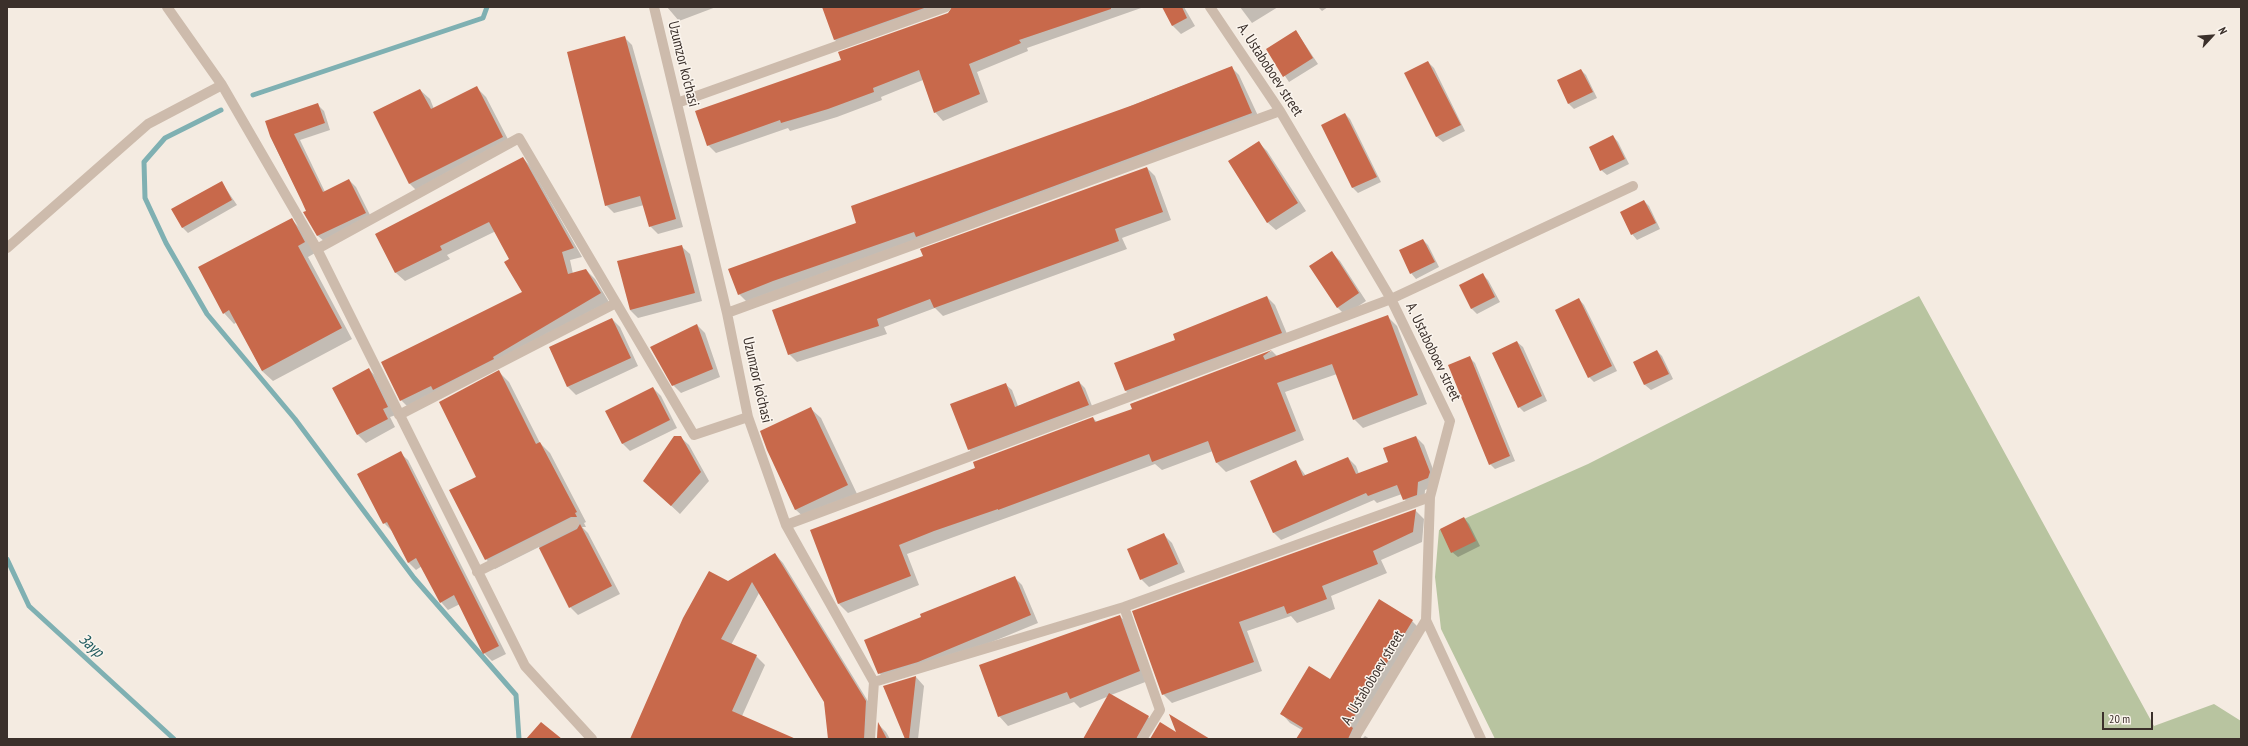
<!DOCTYPE html>
<html>
<head>
<meta charset="utf-8">
<style>
  body { margin:0 }
  #map { position:relative; width:2248px; height:746px; overflow:hidden; background:#f4ebe1; font-family:"PT Sans Narrow",sans-serif }
  canvas { display:block }
  .frame { position:absolute; inset:0; border:8px solid #3b302b; pointer-events:none }
  .north { position:absolute; left:2192px; top:16px; width:40px; height:40px; -webkit-text-stroke:3px #fbf5ee; paint-order:stroke; rotate:64deg; font-size:11px; font-weight:700; line-height:16px; text-align:center; color:#3b302b }
  .north::after { content:''; display:block; margin:auto; width:14px; height:18px; background:#3b302b; clip-path:polygon(50% 0,100% 100%,50% 72%,0 100%) }
  .scale { position:absolute; left:2102px; top:712px; width:51px; height:18px; box-sizing:border-box; border:2px solid #3b302b; border-top:0; padding-left:5px; font-size:12px; line-height:14px; white-space:nowrap; color:#3b302b; -webkit-text-stroke:3px #fbf5ee; paint-order:stroke }
</style>
</head>
<body>
<div id="map">
<canvas width="2248" height="746"></canvas>
<div class="frame"></div>
<div class="north">N</div>
<div class="scale">20 m</div>
</div>
<script>
const c = document.querySelector('canvas').getContext('2d');
c.lineJoin = 'round';
function fillPath(path, color) {
  c.fillStyle = color;
  c.fill(path, 'evenodd');
}
function toPath(rows) {
  const path = new Path2D();
  for (const r of rows) {
    path.moveTo(r[0], r[1]);
    for (let i = 2; i < r.length; i += 2) path.lineTo(r[i], r[i + 1]);
  }
  return path;
}
function trace(path, color, width, dash) {
  c.strokeStyle = color;
  c.lineWidth = width;
  c.lineCap = dash ? 'butt' : 'round';
  c.setLineDash(dash || []);
  c.stroke(path);
}
function write(font, color, halo, rows, align = 'center') {
  c.font = font + ' "PT Sans Narrow",sans-serif';
  c.lineWidth = 3;
  c.setLineDash([]);
  c.textBaseline = 'middle';
  c.strokeStyle = halo;
  c.fillStyle = color;
  for (const [text, x, y, turn = 0] of rows) {
    c.save();
    c.translate(x, y);
    c.rotate((+turn || 0) * Math.PI / 180);
    c.textAlign = isNaN(turn) ? turn : align;
    if (halo) c.strokeText(text, 0, 0);
    c.fillText(text, 0, 0);
    c.restore();
  }
}
fillPath(toPath([
  [1919,296,2154,726,2214,704,2241,721,2241,739,1495,739,1441,629,1435,577,1439,530,1588,464]
]), '#b8c4a0');
fillPath(toPath([
  [667,7,716,7,679,21],
  [823,7,1144,7,1027,48,1028,51,977,72,988,102,943,121,935,112,923,80,881,97,882,100,837,117,790,131,788,128,716,153,708,145,842,60,949,14,953,8,843,48,835,40],
  [1163,7,1184,7,1195,26,1181,34,1172,25],
  [1240,7,1278,7,1252,23],
  [1318,7,1328,7,1322,11],
  [1296,31,1318,64,1289,82,1267,49],
  [624,37,632,45,683,227,658,234,650,226,644,205,614,213,606,205],
  [1428,62,1434,68,1465,131,1443,142,1437,137,1406,74],
  [1231,67,1239,75,1260,120,747,302,739,294,858,223,1133,105],
  [1581,70,1586,75,1597,98,1574,109,1569,104,1558,81],
  [476,87,486,97,512,147,419,193,410,184,374,112,420,90,430,99,434,109],
  [317,104,324,111,330,130,300,140,325,192,349,180,356,187,372,219,325,242,318,236,305,213,307,211,270,136],
  [1345,114,1350,119,1381,182,1358,193,1353,188,1322,125],
  [1613,136,1618,142,1629,164,1607,175,1601,170],
  [1259,143,1267,151,1306,211,1276,230,1267,222],
  [523,158,531,167,582,257,570,260,573,274,586,270,595,279,609,302,410,409,401,400,523,292,510,259,496,231,447,255,450,259,405,281,396,273,377,234],
  [1147,168,1155,176,1171,220,1122,238,1127,249,943,316,935,308,884,327,887,334,797,362,789,354,924,257],
  [222,183,237,205,188,233,182,227],
  [1644,201,1649,206,1660,229,1637,240,1632,234],
  [291,219,302,230,315,253,308,257,352,339,273,381,262,371,237,322,234,324,224,313],
  [1423,240,1428,245,1439,267,1416,279,1411,273],
  [681,246,690,254,702,301,638,318,630,310],
  [1332,253,1340,261,1366,301,1345,315,1337,307],
  [1483,275,1488,280,1500,302,1477,314,1471,308],
  [1267,297,1275,305,1290,341,1134,399,1126,391,1116,364,1177,340],
  [1579,299,1584,305,1617,371,1594,382,1589,377],
  [1388,317,1397,326,1427,404,1363,428,1354,419,1337,374,1285,392,1304,440,1226,472,1217,463,1213,451,1162,470,1155,464,907,554,919,585,848,613,839,604,812,531,976,468,1093,418,1097,422,1133,410,1131,404,1272,351,1277,356],
  [612,319,620,327,638,366,576,395,568,387,550,348],
  [697,325,705,333,720,377,681,393,673,385],
  [1517,342,1523,347,1547,401,1524,412,1519,407],
  [1657,351,1662,356,1673,379,1651,390,1645,385,1634,362],
  [1469,357,1475,363,1515,461,1495,469,1490,464],
  [369,369,377,378,396,415,390,417,395,427,366,443,358,435],
  [499,372,509,382,540,443,550,453,586,522,584,523,586,527,582,527,588,533,620,594,578,615,570,607,539,547,495,569,486,559,477,477],
  [1079,382,1085,388,1094,411,975,456,969,449,1005,384,1012,390,1018,406],
  [653,388,661,396,677,428,630,451,622,443],
  [810,408,821,418,858,496,807,520,796,510,768,450],
  [680,437,689,445,709,481,680,514,652,488],
  [1416,437,1424,445,1437,480,1436,486,1425,490,1424,503,1412,507,1404,499,1402,494,1377,503,1374,500,1281,540,1273,532,1295,461,1306,476,1348,458,1356,466,1359,474,1389,462],
  [400,453,408,460,506,654,492,661,484,653,460,604,448,610,441,602,422,566,416,570,408,562,392,531,384,523],
  [1415,510,1424,519,1422,542,1381,560,1387,573,1331,596,1335,609,1297,623,1291,616,1247,631,1262,671,1172,703,1163,694,1134,612],
  [1464,518,1469,524,1480,546,1458,557,1452,552],
  [1164,535,1172,543,1185,572,1149,587,1141,579],
  [775,554,783,563,874,711,872,739,829,739,824,700,759,593,731,645,756,656,765,665,742,716,793,739,631,739,728,582],
  [1014,577,1022,585,1038,623,926,669,887,681,879,673,923,617],
  [1379,600,1412,621,1421,630,1358,734,1361,737,1360,739,1297,739,1302,730,1290,723,1282,714,1330,680],
  [1120,616,1129,626,1148,681,1111,695,1148,717,1156,724,1147,739,1084,739,1109,696,1080,708,1074,702,1008,726,999,716],
  [916,677,924,686,918,739,906,739,885,687],
  [878,724,886,732,890,739,877,739],
  [1365,736,1370,739,1362,739]
]), '#0003');
trace(toPath([
  [253,95,483,18,487,7],
  [221,110,165,138,144,162,145,198,166,243,207,314,295,419,414,578,516,695,519,739],
  [7,559,29,606,174,739]
]), '#7fb0b2', 5);
fillPath(toPath([
  [822,7,927,7,834,40],
  [952,7,1111,7,1111,9,1019,40,1021,43,969,64,980,94,934,113,919,70,873,88,874,92,828,109,781,123,780,120,707,146,695,111,841,60,838,52,948,13],
  [1162,7,1182,7,1187,18,1172,26],
  [1296,30,1313,58,1283,77,1266,49],
  [625,36,676,219,649,227,640,196,605,206,567,52],
  [1428,61,1461,125,1436,137,1404,73],
  [1232,66,1252,113,916,237,914,232,773,281,738,295,728,269,856,223,851,206,1133,105],
  [1581,69,1593,92,1568,104,1557,80],
  [477,86,503,137,409,184,373,112,420,89,431,109],
  [318,103,325,123,294,134,323,192,349,179,366,213,317,236,303,212,306,211,302,202,270,136,265,121],
  [1345,113,1377,177,1352,188,1321,125],
  [1613,135,1625,159,1600,171,1589,147],
  [1259,141,1298,203,1267,223,1228,161],
  [523,157,574,248,562,252,568,274,586,269,601,293,493,357,494,359,433,390,431,386,400,401,381,362,522,292,504,262,509,259,489,222,440,246,442,250,395,273,375,234],
  [1147,167,1163,212,1115,229,1119,241,934,308,930,299,877,319,879,326,788,355,772,310,923,256,920,249],
  [222,181,232,200,182,228,171,209],
  [1644,200,1656,223,1631,235,1620,212],
  [292,218,305,242,298,246,342,328,262,371,229,310,223,314,198,267],
  [1423,239,1435,262,1410,274,1399,250],
  [682,245,695,293,630,310,617,261],
  [1332,251,1359,293,1337,308,1309,266],
  [1483,273,1495,297,1471,309,1459,285],
  [1267,296,1282,333,1125,391,1114,363,1175,340,1173,334],
  [1579,298,1612,366,1588,378,1555,310],
  [1388,315,1418,395,1353,420,1332,364,1277,383,1296,431,1216,463,1208,441,1152,462,1149,454,998,510,998,509,934,531,899,545,911,576,838,604,810,530,975,468,973,462,1093,417,1095,422,1132,409,1130,404,1272,350,1263,356,1265,360],
  [612,318,631,358,567,387,549,347],
  [697,324,713,369,672,386,650,347],
  [1517,341,1542,396,1518,408,1492,353],
  [1657,350,1669,374,1644,385,1633,362],
  [1470,356,1510,456,1489,465,1448,365],
  [369,368,388,407,383,409,388,419,357,435,332,388],
  [499,370,536,444,540,442,577,512,575,513,577,517,571,517,485,560,449,490,476,477,439,402],
  [1079,381,1089,405,968,450,950,404,1006,383,1015,407],
  [653,387,670,420,622,444,605,411],
  [811,407,848,485,795,510,767,450,760,431],
  [674,436,681,436,701,472,671,506,643,481],
  [1416,436,1430,472,1428,478,1418,482,1417,495,1403,500,1397,485,1368,496,1366,493,1273,533,1250,481,1296,460,1303,476,1348,457,1356,474,1388,462,1383,448],
  [401,451,499,646,483,654,454,595,440,603,416,558,408,563,387,522,383,524,357,474],
  [1416,509,1413,532,1373,551,1378,564,1322,586,1327,599,1287,614,1284,606,1239,622,1254,662,1162,695,1132,611],
  [1464,517,1476,541,1451,553,1440,529],
  [580,524,612,586,569,608,539,548,577,529],
  [1164,533,1178,564,1140,580,1127,549],
  [775,553,866,701,864,739,828,739,824,702,752,582,721,639,757,655,732,711,796,739,630,739,683,618,709,571,728,581],
  [1015,576,1031,615,918,662,878,674,864,640,921,617,920,614],
  [1379,599,1413,620,1349,725,1353,728,1348,739,1296,739,1303,728,1280,714,1309,666,1330,679],
  [1120,615,1140,671,1070,699,1067,692,998,717,979,665],
  [916,676,909,739,905,739,883,686],
  [1109,693,1149,716,1136,739,1083,739],
  [1169,714,1210,739,1150,739,1160,722,1176,732],
  [541,722,562,739,526,739],
  [878,722,887,739,877,739]
]), '#c8694b');
trace(toPath([
  [167,7,222,85,317,249,525,666,592,739],
  [654,7,727,313,748,417,786,525,874,682,870,739],
  [1210,7,1280,111,1391,299,1450,421,1430,497,1426,620,1354,739],
  [677,103,946,7],
  [7,248,148,124,222,85],
  [317,249,519,138,694,435,748,417],
  [727,313,1280,111],
  [399,415,616,303],
  [786,525,1391,299,1633,186],
  [477,572,574,523],
  [1124,607,1160,710,1142,739],
  [1426,620,1481,739],
  [874,682,1124,607,1430,497]
]), '#cdbbac', 10);
write('15px', '#3b302b', '#fbf5ee', [
  ["Uzumzor ko'chasi",683,64,76],
  ["A. Ustaboboev street",1270,70,57],
  ["A. Ustaboboev street",1433,352,64],
  ["Uzumzor ko'chasi",757,380,77],
  ["A. Ustaboboev street",1373,678,-59]
]);
write('italic 16px', '#1f5a5e', '#fbf5ee', [
  ["Заур",91,646,42]
]);
</script>
</body>
</html>
